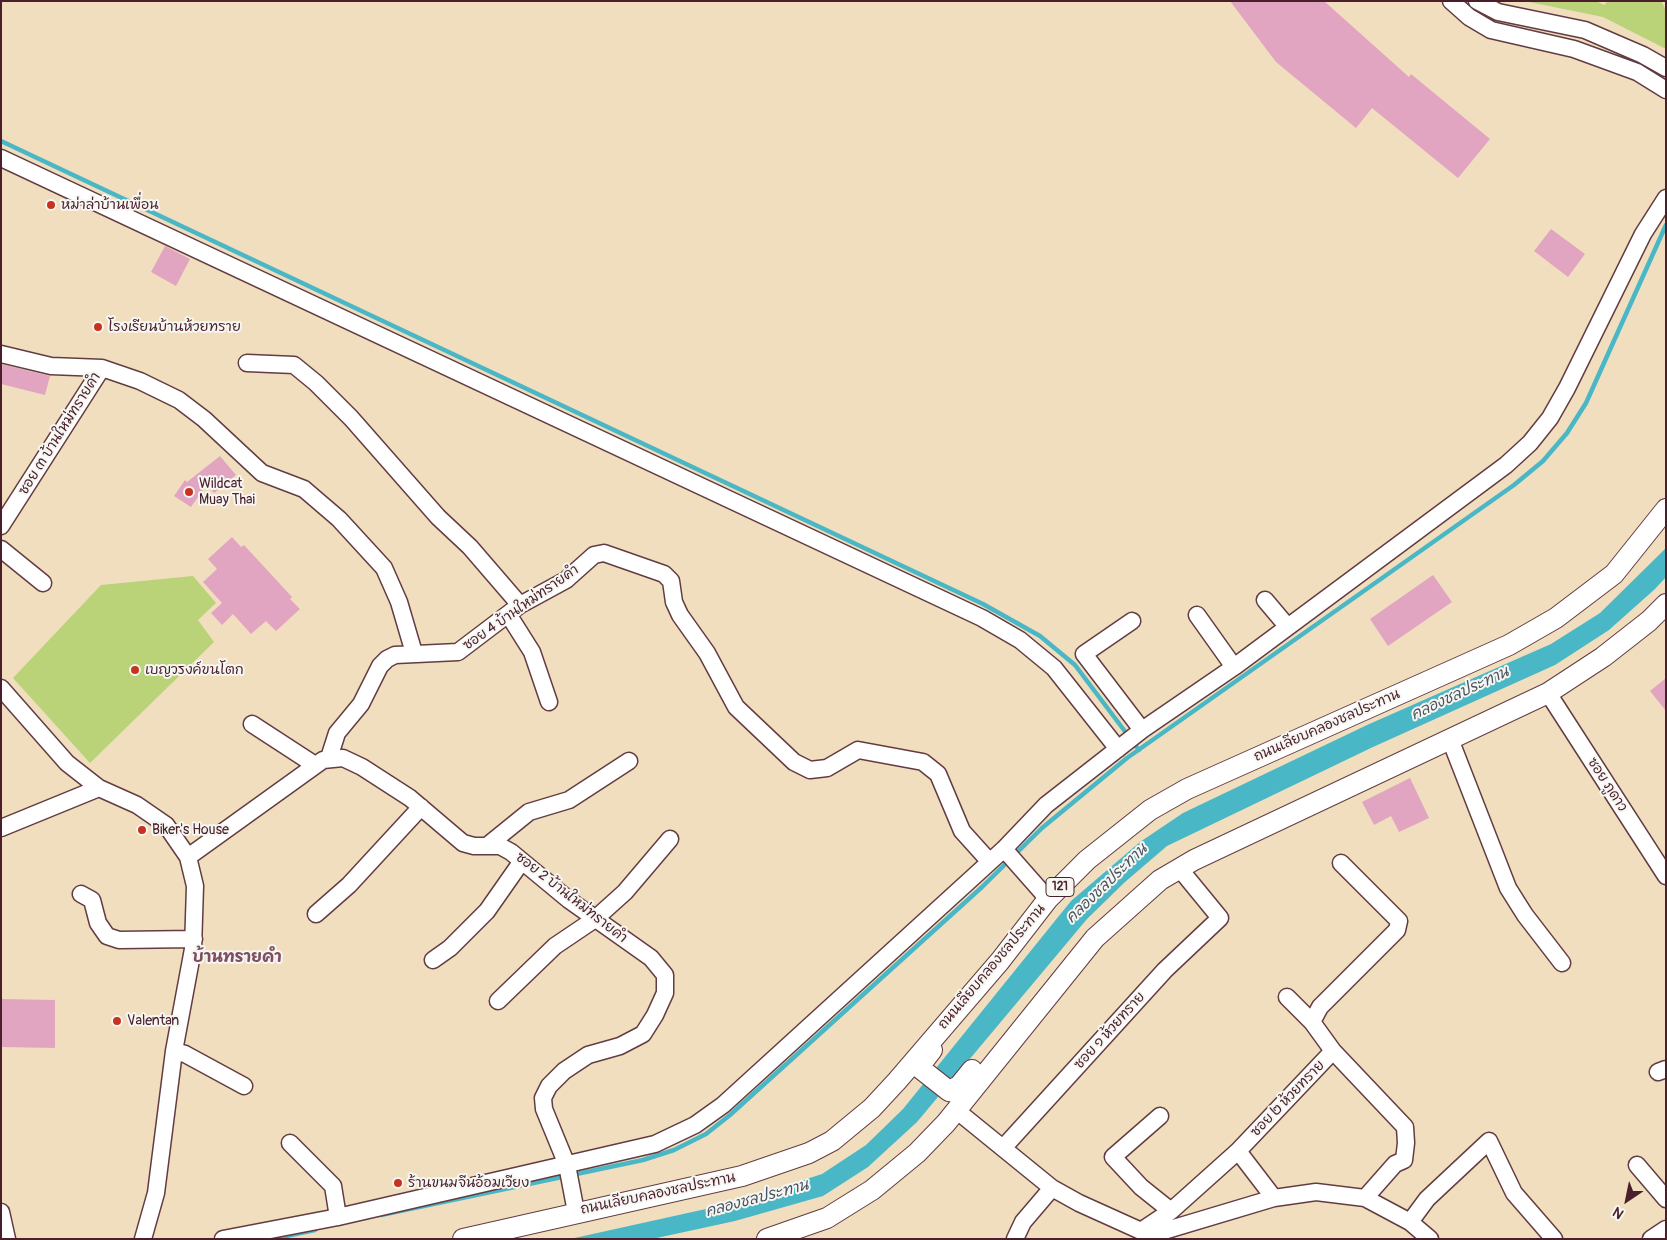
<!DOCTYPE html>
<html>
<head>
<meta charset="utf-8">
<style>
  body { margin:0 }
  #map { position:relative; width:1667px; height:1240px; overflow:hidden; background:#f0debf; font-family:Pangolin,sans-serif }
  canvas { display:block }
  .frame { position:absolute; inset:0; border:2px solid #4a1f2b; pointer-events:none }
  .north { position:absolute; left:1602px; top:1175px; width:50px; height:50px; -webkit-text-stroke:4px #f6f6f2; paint-order:stroke; rotate:214deg; font-size:14px; font-weight:700; line-height:20px; text-align:center; color:#4a1f2b }
  .north::after { content:''; display:block; margin:auto; width:18px; height:22px; background:#4a1f2b; clip-path:polygon(50% 0,100% 100%,50% 72%,0 100%) }
</style>
</head>
<body>
<div id="map">
<canvas width="1667" height="1240"></canvas>
<div class="frame"></div>
<div class="north">N</div>
</div>
<script>
const c = document.querySelector('canvas').getContext('2d');
c.lineJoin = 'round';
function fillPath(path, color) {
  c.fillStyle = color;
  c.fill(path, 'evenodd');
}
function toPath(rows) {
  const path = new Path2D();
  for (const r of rows) {
    path.moveTo(r[0], r[1]);
    for (let i = 2; i < r.length; i += 2) path.lineTo(r[i], r[i + 1]);
  }
  return path;
}
function trace(path, color, width, dash) {
  c.strokeStyle = color;
  c.lineWidth = width;
  c.lineCap = dash ? 'butt' : 'round';
  c.setLineDash(dash || []);
  c.stroke(path);
}
function write(font, color, halo, rows, align = 'center') {
  c.font = font + ' Pangolin,"Playpen Sans Thai",sans-serif';
  c.lineWidth = 4;
  c.setLineDash([]);
  c.textBaseline = 'middle';
  c.strokeStyle = halo;
  c.fillStyle = color;
  for (const [text, x, y, turn = 0] of rows) {
    c.save();
    c.translate(x, y);
    c.rotate((+turn || 0) * Math.PI / 180);
    c.textAlign = isNaN(turn) ? turn : align;
    if (halo) c.strokeText(text, 0, 0);
    c.fillText(text, 0, 0);
    c.restore();
  }
}
fillPath(toPath([
  [1524,1,1596,1,1604,5,1608,1,1661,1,1666,10,1666,49,1603,17],
  [193,576,216,603,198,620,214,642,90,763,13,678,101,585]
]), '#bad379');
fillPath(toPath([
  [1666,548,1666,577,1655,589,1609,630,1555,665,1373,747,1167,846,1125,882,1087,919,917,1122,868,1167,823,1196,735,1221,652,1239,570,1239,733,1203,822,1174,866,1145,903,1109,1071,901,1140,842,1183,813,1367,725,1551,644,1600,613]
]), '#4ab7c6');
trace(toPath([
  [1,141,983,604,1040,636,1075,665,1139,750],
  [381,1215,643,1160,674,1150,706,1134,730,1115,982,887,1042,828,1127,758,1514,485,1543,461,1567,433,1586,403,1666,225],
  [272,1239,315,1230]
]), '#4ab7c6', 4.5);
fillPath(toPath([
  [1230,1,1324,1,1409,77,1411,74,1490,139,1458,178,1372,108,1356,128,1276,62],
  [1551,229,1585,254,1568,277,1534,251],
  [165,246,190,259,176,286,151,272],
  [1,364,50,376,45,395,1,384],
  [220,456,236,475,214,493,207,484,191,507,174,496,185,480,187,482],
  [232,537,241,547,244,545,292,597,290,599,300,609,276,631,266,621,251,634,233,614,222,625,211,613,222,603,203,582,217,569,208,559],
  [1433,575,1452,602,1388,646,1370,619],
  [1666,678,1666,711,1650,691],
  [1410,778,1429,818,1399,832,1391,816,1374,825,1362,802],
  [1,999,55,1000,55,1048,1,1047]
]), '#e2a5c1');
const minor = toPath([
  [1451,1,1469,17,1491,30,1574,49,1637,72,1666,90],
  [1477,1,1498,12,1585,30,1643,55,1666,68],
  [1,158,982,618,1020,640,1054,668,1118,749],
  [1,354,51,366,102,368,140,381,179,400,204,419,262,473,304,489,339,519,384,568,399,602,414,653],
  [247,363,294,365,316,383,351,418,438,517,470,547,520,605],
  [1,526,102,368],
  [1,549,43,583],
  [1265,600,1287,626],
  [508,614,532,652,549,702],
  [1197,615,1234,667],
  [1132,621,1084,654,1142,730],
  [1,688,67,763,99,788,137,805,166,825,188,857,195,886,193,949,174,1051,156,1193,143,1239],
  [1548,693,1666,876],
  [252,724,315,765],
  [1450,739,1508,888,1525,915,1562,963],
  [329,758,337,733,361,704,380,666,387,659,395,655,458,652,520,605,566,580,594,555,604,553,664,574,671,581,674,602,680,615,707,653,736,707,794,762,810,770,827,768,858,750,923,762,938,774,962,831,989,861],
  [1,828,99,788],
  [487,846,529,812,569,800,629,761],
  [1004,849,1048,899],
  [188,857,323,760,343,758,362,767,410,798,463,843,474,846,500,846,511,852,569,900,651,958,665,975,665,993,655,1015,643,1034,620,1046,588,1055,564,1071,549,1086,543,1098,544,1109,567,1165,576,1212],
  [81,894,92,900,98,923,107,936,119,940,194,939],
  [316,914,349,885,421,807],
  [433,960,450,948,487,911,522,861],
  [1287,997,1312,1022],
  [498,1001,555,946,595,919,625,892,670,839],
  [174,1051,185,1054,244,1086],
  [1333,1051,1405,1127,1406,1143,1404,1160,1395,1164,1365,1198],
  [1658,1072,1666,1069],
  [956,1110,1052,1188,1079,1203,1141,1231,1148,1237],
  [1160,1116,1113,1157,1141,1187,1171,1211],
  [290,1143,333,1186,338,1217],
  [1003,1148,1165,970,1220,918,1179,868],
  [1238,1151,1274,1198],
  [1637,1165,1666,1199],
  [1,1212,7,1239],
  [1410,1222,1427,1199,1489,1141,1514,1193,1554,1239],
  [1141,1231,1171,1211,1238,1151,1333,1051,1312,1022,1320,1007,1397,930,1399,921,1341,863],
  [1147,1236,1274,1198,1316,1192,1365,1198,1410,1222,1430,1239],
  [223,1239,338,1217,655,1144,695,1125,723,1105,1004,849,1046,805,1142,730,1234,667,1506,465,1530,443,1550,418,1567,388,1643,234,1666,198],
  [1015,1239,1023,1222,1052,1188],
  [1651,1239,1666,1229]
]);
const major = toPath([
  [932,1050,922,1063,921,1069,949,1091,959,1086,972,1070],
  [463,1239,742,1176,809,1153,832,1141,872,1108,897,1081,1000,961,1048,899,1087,860,1150,810,1187,789,1509,645,1556,618,1614,574,1666,509],
  [767,1239,827,1218,872,1190,917,1153,946,1123,1095,938,1160,880,1194,860,1548,693,1603,657,1649,621,1666,604]
]);
trace(minor, '#633c41', 19);
trace(major, '#633c41', 22);
trace(minor, '#fff', 16);
trace(major, '#fff', 20);
for (const [x, y, r, color] of [
  [51,205,5,"#c8321e"],
  [98,327,5,"#c8321e"],
  [189,492,5,"#c8321e"],
  [135,670,5,"#c8321e"],
  [142,830,5,"#c8321e"],
  [117,1021,5,"#c8321e"],
  [398,1183,5,"#c8321e"]
]) {
  const dot = new Path2D();
  dot.arc(x, y, r, 0, 2 * Math.PI);
  c.fillStyle = color;
  c.fill(dot);
  trace(dot, '#f6f6f2', 2);
}
for (const [x, y, w] of [
  [1060,887,28]
]) {
  const box = new Path2D();
  box.roundRect(x - w / 2, y - 9.5, w, 19, 4);
  c.fillStyle = '#f6f6f2';
  c.fill(box);
  trace(box, '#4a1f2b', 1);
}
write('bold 12px', '#4a1f2b', null, [
  ["121",1060,887]
]);
write('14px', '#4a1f2b', '#f6f6f2', [
  ["หม่าล่าบ้านเพื่อน",61,205],
  ["โรงเรียนบ้านห้วยทราย",108,327],
  ["Wildcat",199,484],
  ["Muay Thai",199,500],
  ["เบญวรงค์ขนโตก",145,670],
  ["Biker's House",152,830],
  ["Valentan",127,1021],
  ["ร้านขนมจีนอ้อมเวียง",408,1183]
], 'left');
write('14px', '#4a1f2b', '#f6f6f2', [
  ["ซอย ๓ บ้านใหม่ทรายคำ",60,434,-58],
  ["ซอย 4 บ้านใหม่ทรายคำ",521,608,-35],
  ["ถนนเลียบคลองชลประทาน",1327,726,-24],
  ["ซอย ภูดาว",1607,785,57],
  ["ซอย 2 บ้านใหม่ทรายคำ",571,898,38],
  ["ถนนเลียบคลองชลประทาน",992,967,-50],
  ["ซอย ๑ ห้วยทราย",1110,1031,-48],
  ["ซอย ๒ ห้วยทราย",1288,1099,-46],
  ["ถนนเลียบคลองชลประทาน",658,1194,-12]
]);
write('italic 15px', '#4a5461', '#f6f6f2', [
  ["คลองชลประทาน",1460,694,-25],
  ["คลองชลประทาน",1107,884,-44],
  ["คลองชลประทาน",757,1199,-15]
]);
write('bold 16px', '#7f4e60', '#f6f6f2', [
  ["บ้านทรายคำ",237,958]
]);
</script>
</body>
</html>
